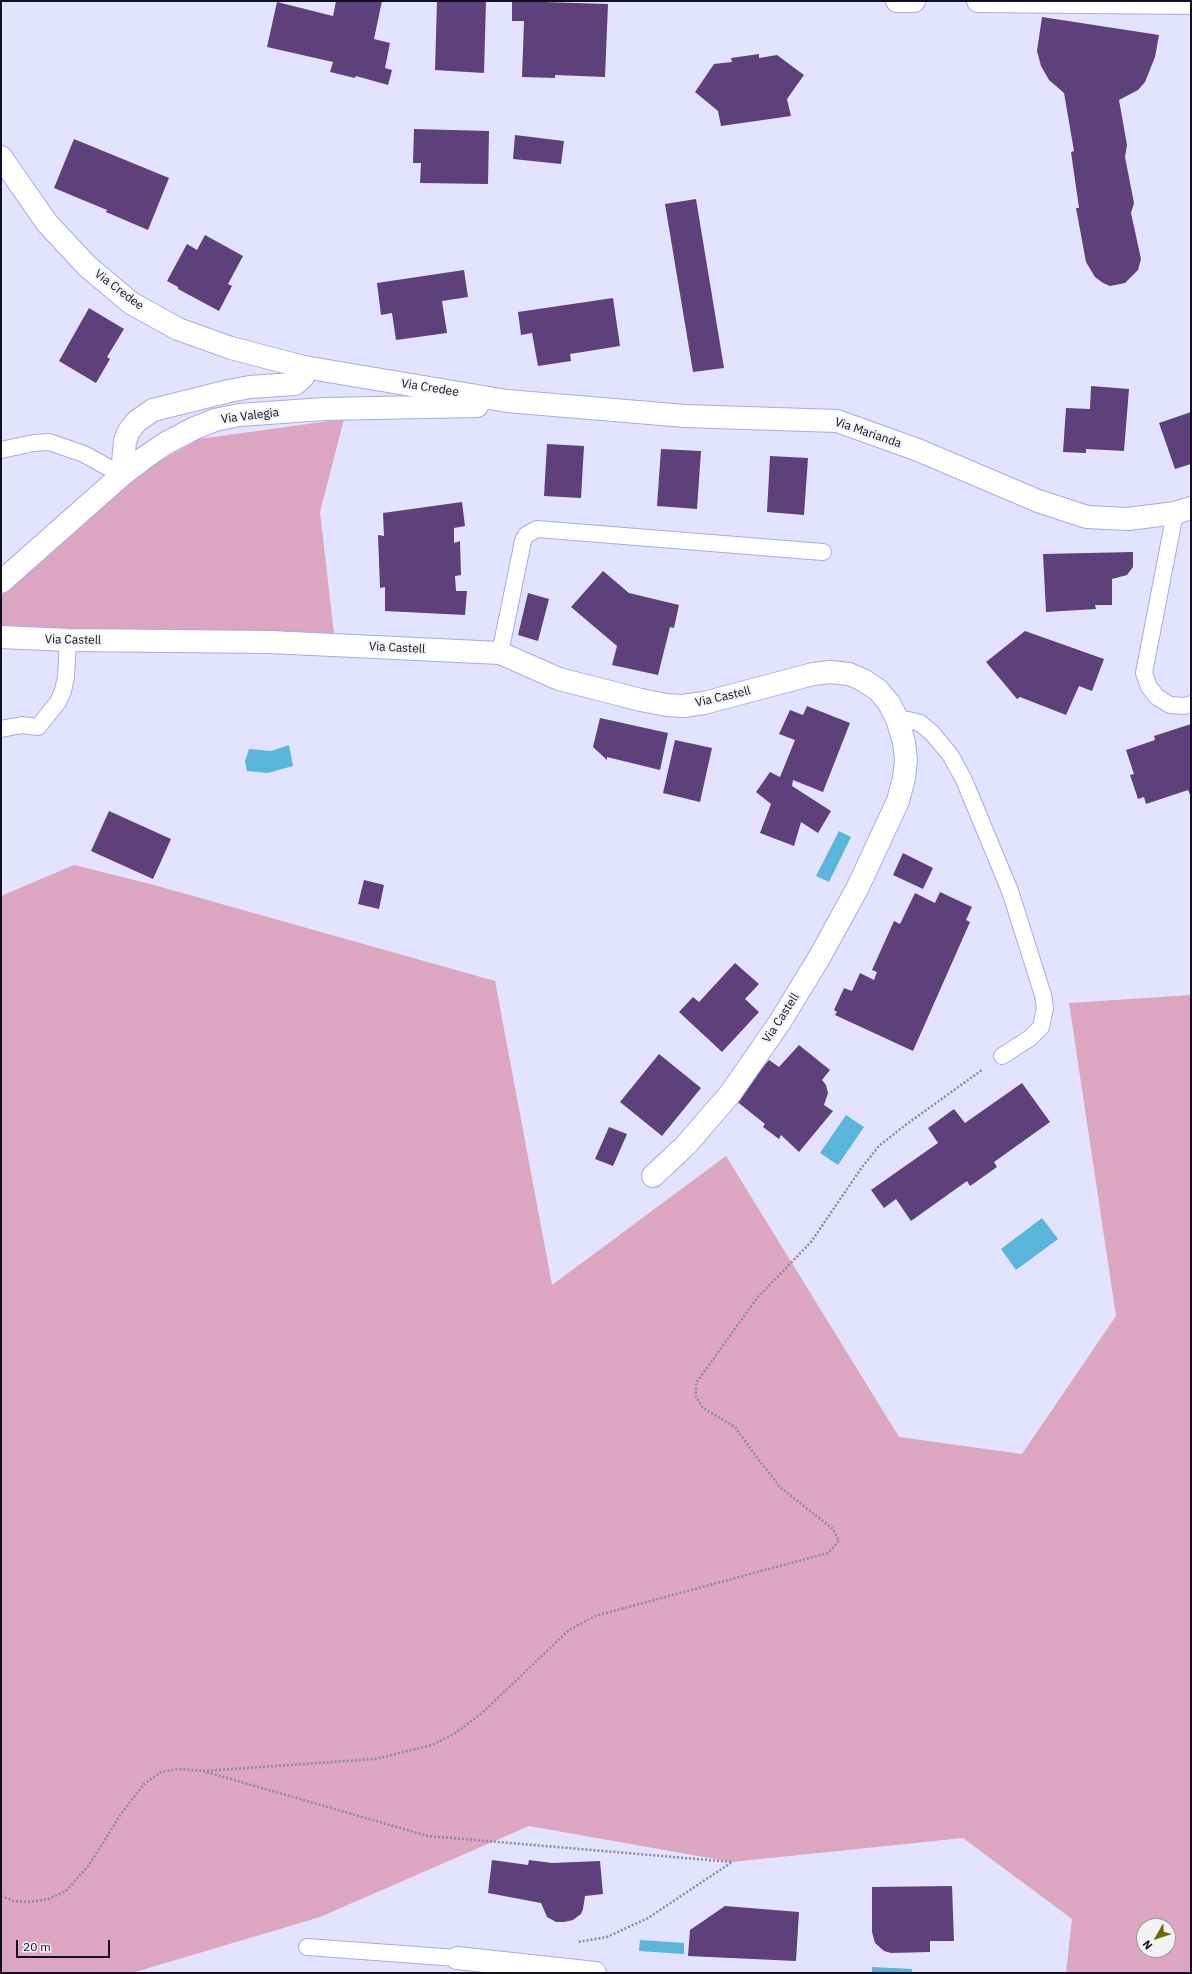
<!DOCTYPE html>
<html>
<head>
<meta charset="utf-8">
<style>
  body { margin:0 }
  #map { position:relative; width:1192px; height:1974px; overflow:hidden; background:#e3e2ff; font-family:"IBM Plex Sans",sans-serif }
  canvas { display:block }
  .frame { position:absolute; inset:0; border:2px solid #110e26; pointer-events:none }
  .north { position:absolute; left:1136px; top:1918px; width:40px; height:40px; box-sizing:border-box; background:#f2f2f2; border:1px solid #9897a0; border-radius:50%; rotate:231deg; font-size:11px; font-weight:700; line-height:16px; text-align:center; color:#110e26 }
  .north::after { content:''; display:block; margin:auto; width:14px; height:18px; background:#6d6902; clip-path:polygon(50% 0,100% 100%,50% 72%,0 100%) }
  .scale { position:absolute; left:16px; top:1940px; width:94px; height:18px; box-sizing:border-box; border:2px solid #110e26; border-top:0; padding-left:5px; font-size:12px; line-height:14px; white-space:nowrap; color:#110e26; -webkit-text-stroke:3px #f2f2f2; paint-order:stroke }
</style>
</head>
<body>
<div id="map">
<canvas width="1192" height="1974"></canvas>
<div class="frame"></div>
<div class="north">N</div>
<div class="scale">20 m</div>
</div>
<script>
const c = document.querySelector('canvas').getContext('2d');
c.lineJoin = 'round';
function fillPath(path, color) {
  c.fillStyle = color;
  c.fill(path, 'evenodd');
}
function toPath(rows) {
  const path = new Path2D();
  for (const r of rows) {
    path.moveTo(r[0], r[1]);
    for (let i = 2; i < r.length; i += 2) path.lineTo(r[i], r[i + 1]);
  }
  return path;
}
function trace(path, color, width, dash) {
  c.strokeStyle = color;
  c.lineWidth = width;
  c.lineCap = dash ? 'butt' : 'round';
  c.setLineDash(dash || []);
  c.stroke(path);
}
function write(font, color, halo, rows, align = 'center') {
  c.font = font + ' "IBM Plex Sans",sans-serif';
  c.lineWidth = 4;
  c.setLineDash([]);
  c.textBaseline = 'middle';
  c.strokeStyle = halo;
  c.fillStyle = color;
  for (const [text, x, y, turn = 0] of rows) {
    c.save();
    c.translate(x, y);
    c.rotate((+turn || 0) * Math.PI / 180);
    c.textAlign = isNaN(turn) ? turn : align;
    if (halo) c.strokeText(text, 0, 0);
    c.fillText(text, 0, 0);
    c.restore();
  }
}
fillPath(toPath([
  [344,419,320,512,334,634,192,635,1,628,1,589,100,506,151,466,199,439],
  [74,865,154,885,495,981,552,1285,726,1156,899,1437,1022,1454,1116,1316,1069,1003,1191,995,1191,1973,1066,1973,1072,1919,963,1838,732,1862,529,1826,320,1917,132,1973,1,1973,1,896],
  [1144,1926,1168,1926,1168,1950,1144,1950]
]), '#dca6c1');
fillPath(toPath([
  [289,745,293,766,268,773,247,771,245,761,249,749,271,751],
  [839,831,851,837,829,882,816,876],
  [846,1115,864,1127,838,1165,820,1153],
  [1042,1218,1058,1239,1016,1270,1001,1249],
  [640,1940,684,1943,684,1954,639,1951],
  [872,1967,912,1969,912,1973,872,1973]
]), '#59b6da');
fillPath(toPath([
  [336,1,382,1,374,39,390,43,385,68,392,70,388,85,356,76,355,78,330,72,333,62,267,47,277,2,333,16],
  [437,1,486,1,484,73,435,70],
  [512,1,608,4,605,77,555,75,555,78,522,77,524,21,512,21],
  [1042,17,1159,35,1155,57,1145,82,1138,90,1119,100,1127,145,1125,157,1134,203,1131,213,1141,259,1138,270,1125,283,1110,286,1103,283,1095,277,1086,262,1076,208,1079,208,1071,152,1074,151,1064,93,1049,80,1041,66,1037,51],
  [759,54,759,58,777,55,804,75,787,99,791,116,721,126,718,111,695,92,714,64,732,62,731,58],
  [414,129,489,131,488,184,420,183,421,163,413,163],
  [515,135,564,141,561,164,513,159],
  [74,139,169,178,148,230,106,212,107,210,54,188],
  [696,199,724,368,693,372,665,204],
  [205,235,243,256,228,284,232,286,219,311,178,289,178,287,167,281,187,244,197,250],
  [464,270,468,297,442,301,447,333,396,340,392,313,381,315,377,283],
  [613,298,620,346,570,354,571,361,538,366,532,333,521,335,518,312],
  [89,308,124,329,107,357,110,359,96,383,59,361],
  [1091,386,1129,389,1124,451,1086,449,1086,453,1063,452,1066,408,1090,409],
  [1191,412,1191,464,1175,469,1159,423],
  [547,444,584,446,581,498,544,496],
  [661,449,701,451,697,509,657,506],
  [770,456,808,458,804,515,767,512],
  [462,502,465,526,454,528,454,543,460,541,461,575,455,576,456,591,467,591,465,615,385,611,385,587,380,588,378,535,384,536,383,513],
  [1133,552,1133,567,1127,575,1112,579,1112,605,1095,605,1096,609,1046,612,1043,554],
  [603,571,629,593,679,605,674,628,670,627,658,675,612,665,617,646,571,607],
  [528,593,549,599,538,641,518,635],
  [1025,631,1104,659,1092,691,1079,686,1066,715,1020,697,1017,699,986,662],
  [807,706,850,723,823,792,793,780,792,786,831,811,818,833,801,822,794,846,760,833,771,804,756,792,770,772,780,777,795,740,779,734,790,710,803,715],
  [600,718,668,733,660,770,607,757,607,760,593,747],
  [1191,724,1191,797,1188,790,1146,804,1144,797,1138,799,1130,775,1134,774,1126,750,1155,740,1154,736],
  [675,740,712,748,700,802,663,793],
  [109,811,171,839,153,879,91,851],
  [903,853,933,868,923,889,893,875],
  [364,880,384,885,379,909,358,904],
  [940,892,972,907,966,920,970,922,913,1051,835,1015,837,1012,834,1010,844,988,852,991,860,973,874,980,877,972,872,970,894,921,900,924,915,893,935,903],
  [735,963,759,984,745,999,759,1012,722,1052,679,1012,693,997,699,1002],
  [799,1045,830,1070,822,1080,826,1085,828,1093,824,1105,833,1111,799,1152,781,1135,779,1139,763,1127,765,1124,735,1100,769,1060,779,1067],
  [659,1054,701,1088,662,1136,620,1102],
  [1022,1083,1050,1122,994,1162,997,1167,970,1186,967,1181,911,1221,896,1199,884,1208,871,1190,938,1143,928,1128,954,1109,965,1123],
  [609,1127,627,1134,613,1166,595,1159],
  [492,1860,528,1865,529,1860,552,1863,600,1861,603,1894,585,1896,583,1909,581,1914,573,1920,564,1922,556,1922,547,1917,541,1903,488,1893],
  [952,1886,954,1941,930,1941,930,1952,891,1953,884,1951,875,1943,872,1932,872,1887],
  [725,1906,799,1912,796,1961,688,1956,690,1930]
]), '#5e407a');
const lane = toPath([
  [1,450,34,443,49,442,84,454,122,475],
  [1175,513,1144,673,1149,687,1157,697,1170,705,1185,706,1191,704],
  [500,653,523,541,526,535,537,529,823,552],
  [897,719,908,720,920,723,932,733,951,756,964,780,1010,891,1043,995,1045,1008,1041,1027,1030,1038,1002,1056],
  [1,729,22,725,38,727,58,702,63,691,66,677,68,640],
  [307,1947,457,1958]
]);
const street = toPath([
  [897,1,914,1],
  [978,1,1191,3],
  [1,157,47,223,87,266,131,303,178,329,231,348,304,367,507,401,685,416,837,421,918,450,1038,501,1087,517,1128,519,1175,513,1191,508],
  [122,475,125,441,129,431,137,421,153,410,229,391,250,387,295,384,303,377,304,367],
  [1,582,122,475,144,458,166,443,195,428,215,420,239,415,324,409,477,406],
  [1,637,68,640,270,642,500,653,559,679,641,700,667,705,683,706,704,703,813,674,830,672,849,674,863,680,878,690,889,703,897,719,904,742,906,760,904,778,898,801,857,889,819,958,780,1022,730,1094,686,1145,653,1176],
  [457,1958,595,1973]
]);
trace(lane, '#aba7eb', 18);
trace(street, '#aba7eb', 24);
trace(toPath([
  [203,1771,375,1759,432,1745,454,1734,482,1713,569,1630,595,1616,828,1553,839,1541,833,1529,781,1488,758,1459,735,1427,703,1408,696,1397,696,1383,757,1298,811,1242,860,1170,879,1146,904,1126,982,1070],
  [1,1896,14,1901,29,1902,48,1899,66,1891,89,1865,121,1814,144,1784,161,1772,178,1769,203,1771,428,1836,732,1862,648,1918,607,1937,578,1942]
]), '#8c8aa5', 2.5, [2, 2]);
trace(lane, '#fff', 16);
trace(street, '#fff', 22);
write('12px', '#110e26', '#f2f2f2', [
  ["Via Credee",119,290,37],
  ["Via Credee",430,388,9],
  ["Via Valegia",250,416,-7],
  ["Via Marianda",868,433,19],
  ["Via Castell",73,640,1],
  ["Via Castell",397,648,3],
  ["Via Castell",723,697,-13],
  ["Via Castell",781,1018,-57]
]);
</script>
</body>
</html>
